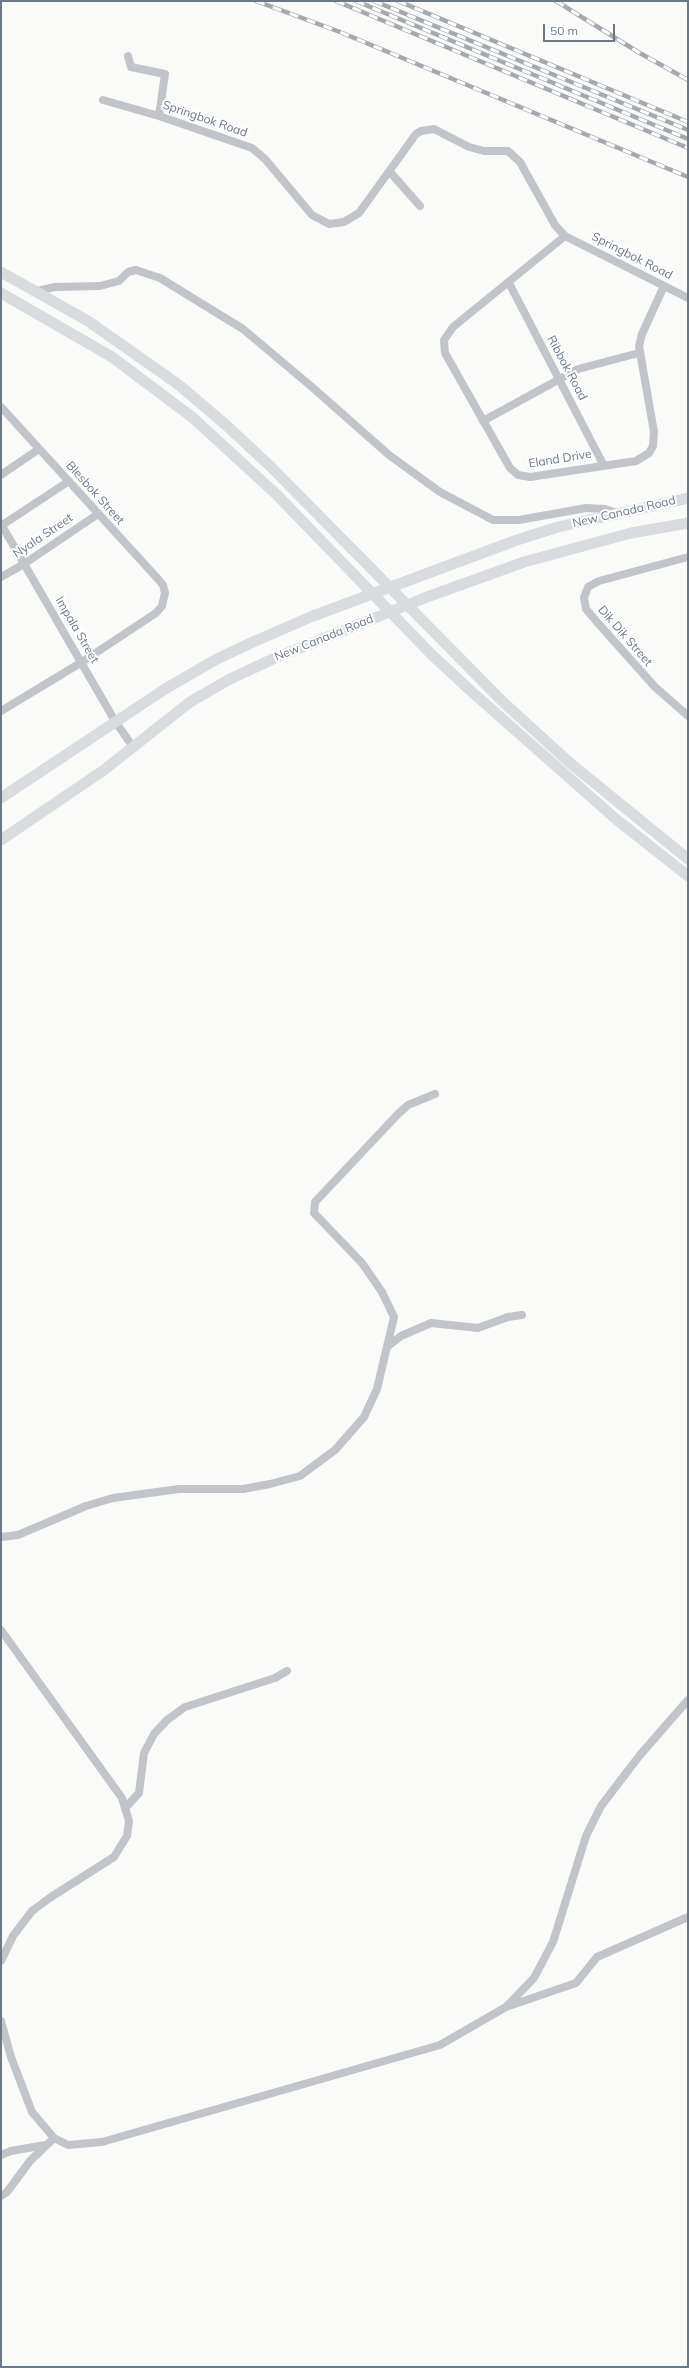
<!DOCTYPE html>
<html>
<head>
<meta charset="utf-8">
<style>
  body { margin:0 }
  #map { position:relative; width:689px; height:2368px; overflow:hidden; background:#fafaf8; font-family:Mulish,sans-serif }
  canvas { display:block }
  .frame { position:absolute; inset:0; border:2px solid #6b7887; pointer-events:none }
  .scale { position:absolute; left:543px; top:24px; width:72px; height:18px; box-sizing:border-box; border:2px solid #6b7887; border-top:0; padding-left:5px; font-size:12px; line-height:14px; white-space:nowrap; color:#6b7887; -webkit-text-stroke:3px #fff; paint-order:stroke }
</style>
</head>
<body>
<div id="map">
<canvas width="689" height="2368"></canvas>
<div class="frame"></div>
<div class="scale">50 m</div>
</div>
<script>
const c = document.querySelector('canvas').getContext('2d');
c.lineJoin = 'round';
function toPath(rows) {
  const path = new Path2D();
  for (const r of rows) {
    path.moveTo(r[0], r[1]);
    for (let i = 2; i < r.length; i += 2) path.lineTo(r[i], r[i + 1]);
  }
  return path;
}
function trace(path, color, width, dash) {
  c.strokeStyle = color;
  c.lineWidth = width;
  c.lineCap = dash ? 'butt' : 'round';
  c.setLineDash(dash || []);
  c.stroke(path);
}
function write(font, color, halo, rows, align = 'center') {
  c.font = font + ' Mulish,sans-serif';
  c.lineWidth = 4;
  c.setLineDash([]);
  c.textBaseline = 'middle';
  c.strokeStyle = halo;
  c.fillStyle = color;
  for (const [text, x, y, turn = 0] of rows) {
    c.save();
    c.translate(x, y);
    c.rotate((+turn || 0) * Math.PI / 180);
    c.textAlign = isNaN(turn) ? turn : align;
    if (halo) c.strokeText(text, 0, 0);
    c.fillText(text, 0, 0);
    c.restore();
  }
}
trace(toPath([
  [128,56,131,67,165,74,159,116],
  [103,100,159,116,252,148,265,159,312,215,329,224,344,222,359,213,416,134,421,131,434,129,469,147,484,151,508,151,520,162,555,225,565,236,688,298],
  [390,172,420,206],
  [565,236,453,327,444,340,445,353,510,468,518,475,530,477,636,461,649,453,653,446,654,432,639,346,642,334,664,286],
  [509,283,603,464],
  [37,291,55,287,100,286,119,281,128,272,136,270,160,278,243,329,312,387,389,455,440,492,493,520,519,520,586,508,605,509,617,513],
  [1,407,158,579,163,585,165,593,162,606,156,613,82,662,1,711],
  [483,421,578,369,639,353],
  [1,475,39,449],
  [1,524,115,721,133,747],
  [1,526,69,481],
  [688,557,599,581,588,587,584,598,586,609,597,622,655,687,688,716],
  [1,577,24,564,98,514],
  [388,1346,401,1336,431,1323,478,1328,508,1317,522,1315],
  [1,1537,18,1535,86,1506,113,1498,179,1489,243,1489,270,1484,300,1476,335,1450,364,1417,377,1389,394,1317,382,1292,362,1263,314,1213,315,1202,398,1114,408,1105,435,1094],
  [1,1630,122,1798,129,1821,127,1836,114,1857,51,1897,32,1911,13,1936,1,1961],
  [127,1806,139,1793,144,1753,154,1734,167,1720,185,1707,275,1678,287,1671],
  [509,2006,576,1983,597,1957,688,1917],
  [1,2021,11,2057,32,2112,54,2138,68,2145,102,2142,440,2045,506,2007,534,1978,553,1942,586,1836,601,1806,640,1755,688,1700],
  [1,2155,11,2151,45,2145],
  [1,2196,7,2192,30,2161,54,2138]
]), '#c1c5c9', 8);
trace(toPath([
  [1,272,88,321,179,385,226,425,271,467,503,702,570,763,688,859],
  [1,293,112,357,192,417,276,494,432,655,472,692,617,820,688,876],
  [1,798,165,689,215,660,253,642,313,616,517,540,558,527,688,498],
  [1,840,104,770,190,702,230,679,275,658,427,597,524,562,631,533,688,523]
]), '#d8dcdf', 11);
const rail = toPath([
  [256,1,340,32,688,177],
  [336,1,688,148],
  [356,1,688,139],
  [374,1,688,130],
  [398,1,688,122],
  [556,1,638,52,688,80]
]);
trace(rail, '#a3a9af', 4.5);
trace(rail, '#fff', 3, [9]);
write('12px', '#6b7887', '#fff', [
  ["Springbok Road",205,119,19],
  ["Springbok Road",632,256,27],
  ["Ribbok Road",567,368,62],
  ["Eland Drive",560,459,-9],
  ["Blesbok Street",95,493,48],
  ["New Canada Road",624,512,-13],
  ["Nyala Street",43,536,-34],
  ["Impala Street",77,630,60],
  ["Dik Dik Street",625,636,49],
  ["New Canada Road",324,638,-22]
]);
</script>
</body>
</html>
